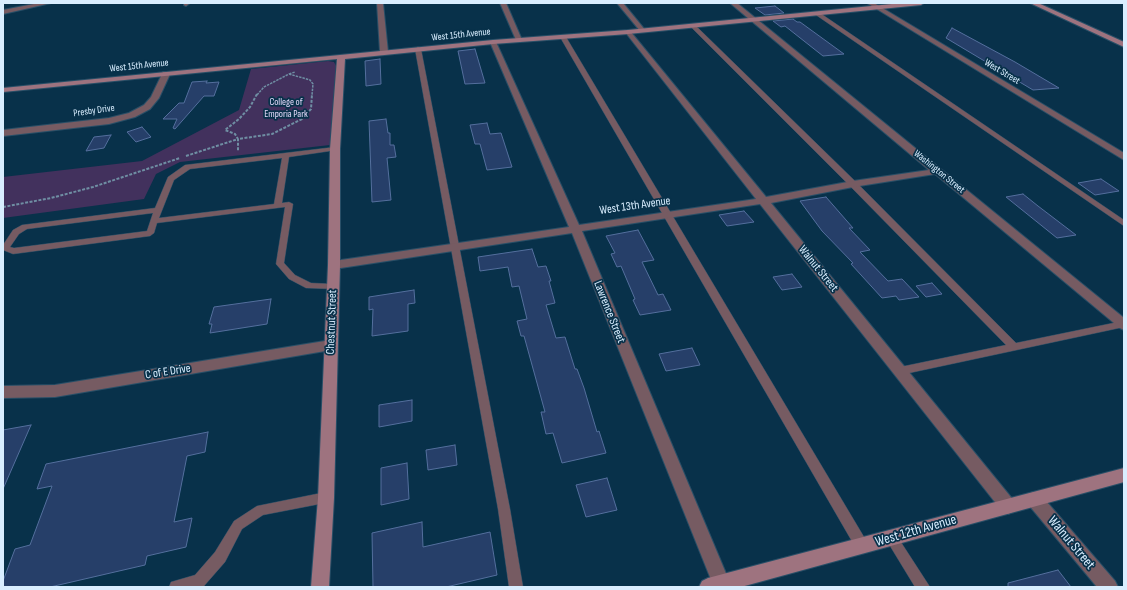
<!DOCTYPE html>
<html>
<head>
<meta charset="utf-8">
<style>
  body { margin:0 }
  #map { position:relative; width:1127px; height:590px; overflow:hidden; background:#08314a; font-family:"Sofia Sans Condensed",sans-serif }
  canvas { display:block }
  .frame { position:absolute; inset:0; border:4px solid #d9eeff; pointer-events:none }
</style>
</head>
<body>
<div id="map">
<canvas width="1127" height="590"></canvas>
<div class="frame"></div>
</div>
<script>
const c = document.querySelector('canvas').getContext('2d');
c.lineJoin = 'round';
function fillPath(path, color) {
  c.fillStyle = color;
  c.fill(path, 'evenodd');
}
function toPath(rows) {
  const path = new Path2D();
  for (const r of rows) {
    path.moveTo(r[0], r[1]);
    for (let i = 2; i < r.length; i += 2) path.lineTo(r[i], r[i + 1]);
  }
  return path;
}
function trace(path, color, width, dash) {
  c.strokeStyle = color;
  c.lineWidth = width;
  c.lineCap = dash ? 'butt' : 'round';
  c.setLineDash(dash || []);
  c.stroke(path);
}
function write(font, color, halo, rows, align = 'center') {
  c.font = font + ' "Sofia Sans Condensed",sans-serif';
  c.lineWidth = 3.5;
  c.setLineDash([]);
  c.textBaseline = 'middle';
  c.strokeStyle = halo;
  c.fillStyle = color;
  for (const [text, x, y, turn = 0] of rows) {
    c.save();
    c.translate(x, y);
    c.rotate((+turn || 0) * Math.PI / 180);
    c.textAlign = isNaN(turn) ? turn : align;
    if (halo) c.strokeText(text, 0, 0);
    c.fillText(text, 0, 0);
    c.restore();
  }
}
fillPath(toPath([
  [328,61,334,62,336,66,330,145,180,162,156,174,144,199,3,218,3,177,142,161,239,110,251,69]
]), '#42315d');
const building = toPath([
  [775,6,784,13,765,15,755,8,775,6],
  [793,19,797,22,800,22,844,54,823,56,785,26,781,27,773,21,793,19],
  [952,28,1015,62,1059,88,1033,90,946,38,952,28],
  [475,49,485,83,465,84,458,51,475,49],
  [380,59,381,84,366,86,365,61,380,59],
  [207,81,206,83,219,82,214,96,204,96,175,129,173,128,177,119,163,119,179,103,184,103,192,82,207,81],
  [386,119,388,133,390,133,390,145,394,145,396,157,387,158,391,200,372,202,369,121,386,119],
  [487,123,490,134,501,133,512,167,487,170,480,144,475,144,470,125,487,123],
  [142,127,151,137,136,142,127,132,142,127],
  [111,135,104,148,86,151,94,137,111,135],
  [1101,179,1119,191,1095,195,1078,183,1101,179],
  [1023,194,1038,206,1076,235,1057,238,1006,197,1023,194],
  [826,197,853,228,849,228,870,250,860,252,888,281,902,279,919,297,899,300,896,296,882,298,851,264,853,263,822,231,800,201,826,197],
  [744,211,754,222,727,226,719,215,744,211],
  [638,230,654,260,642,262,658,295,663,294,671,310,640,315,633,300,635,299,621,266,617,267,611,254,615,253,606,236,638,230],
  [532,249,538,267,546,266,551,281,549,281,555,303,546,305,556,338,565,337,575,369,577,369,584,388,597,432,599,431,606,453,562,463,553,433,546,434,541,412,545,412,524,336,521,336,517,321,527,319,519,286,512,287,508,267,480,271,478,257,532,249],
  [792,274,802,287,782,290,773,277,792,274],
  [932,283,942,294,926,297,916,286,932,283],
  [414,290,415,303,408,304,408,331,372,336,373,309,369,310,369,297,414,290],
  [271,299,267,324,210,333,212,324,209,324,214,307,271,299],
  [692,348,700,365,666,371,659,354,692,348],
  [412,400,412,421,379,427,379,405,412,400],
  [31,425,3,489,3,430,31,425],
  [208,432,205,452,187,456,174,522,192,518,186,547,147,556,145,565,50,587,3,587,3,581,15,549,30,545,52,486,37,489,46,464,208,432],
  [455,445,457,465,428,470,426,450,455,445],
  [407,463,409,499,381,505,381,468,407,463],
  [607,478,617,510,586,517,576,485,607,478],
  [422,522,423,547,490,532,497,575,446,587,373,587,372,533,422,522],
  [1058,570,1071,587,1008,587,1008,583,1058,570]
]);
fillPath(building, '#263f69');
trace(building, '#546f9d', 1);
const lane = toPath([
  [816,13,820,13,1124,220,1124,226,816,15,816,13],
  [691,25,695,25,856,182,1016,343,1123,321,1124,327,900,375,896,374,895,371,896,368,900,367,1006,345,850,186,691,27,691,25],
  [563,35,566,37,867,542,868,546,867,550,862,552,857,550,560,37,563,35],
  [418,47,421,49,510,509,523,587,509,587,498,509,415,49,418,47],
  [335,147,338,149,337,150,289,157,282,203,289,202,293,204,284,263,295,275,311,283,333,284,337,287,336,289,306,288,289,279,276,264,285,207,157,223,154,233,150,236,13,254,3,250,3,245,13,230,22,225,155,208,168,177,185,165,335,147],
  [282,158,274,204,159,218,174,180,190,169,282,158],
  [153,213,147,231,14,248,10,247,19,234,27,229,153,213],
  [326,492,330,494,332,498,330,502,263,515,242,529,225,562,204,586,201,587,169,587,171,582,195,575,215,552,234,521,257,506,326,492],
  [891,531,895,533,930,587,915,587,887,541,885,537,887,533,891,531]
]);
const street = toPath([
  [39,3,51,3,3,14,3,10,39,3],
  [184,3,190,3,186,6,184,5,184,3],
  [377,3,383,3,388,52,384,54,380,52,377,3],
  [500,3,506,3,522,40,521,41,516,40,500,3],
  [617,3,623,3,645,30,645,32,641,32,617,3],
  [730,3,737,3,1124,318,1124,330,1120,328,935,174,853,187,771,203,1014,501,1016,506,1014,511,1008,514,1002,511,760,204,582,231,730,583,728,587,714,587,572,233,334,269,330,268,328,265,330,262,334,261,569,227,490,42,493,40,496,42,579,225,756,199,626,33,625,32,628,30,630,31,766,197,853,181,929,170,730,3],
  [867,3,874,3,1124,153,1124,160,867,3],
  [163,72,166,72,170,74,159,98,150,109,135,117,109,124,3,136,3,130,109,118,129,113,144,105,151,97,163,72],
  [331,340,336,342,337,345,336,348,331,350,55,397,3,398,3,386,55,385,331,340],
  [1034,492,1040,494,1115,581,1118,587,1097,587,1028,504,1026,499,1028,494,1034,492]
]);
const secondary = toPath([
  [902,3,924,3,921,5,628,34,493,44,345,59,340,149,340,265,334,498,329,587,311,587,318,498,328,265,330,149,337,59,3,92,3,88,493,40,628,30,902,3],
  [1030,3,1038,3,1124,42,1124,47,1030,3],
  [1124,468,1124,482,741,587,699,587,702,581,708,578,1124,468]
]);
trace(lane, '#294f67', 1);
trace(street, '#294f67', 2);
trace(secondary, '#294f67', 2);
trace(toPath([
  [289,74,310,80,313,84,312,95],
  [289,74,295,72],
  [257,95,264,87,289,74]
]), '#6f8ea3', 1.5, [2.5, 1]);
trace(toPath([
  [257,94,250,107,239,119,225,130,235,134,238,139,272,134,302,119,311,109,312,94],
  [186,156,238,139,238,151],
  [3,207,51,198,93,187,180,158]
]), '#6f8ea3', 2, [3, 1.5]);
fillPath(lane, '#765b62');
fillPath(street, '#765b62');
fillPath(secondary, '#9e737f');
write('10px', '#d9eeff', '#08314a', [
  ["West 15th Avenue",461,35,-6],
  ["West 15th Avenue",139,66,-6],
  ["West Street",1002,72,31],
  ["Presby Drive",94,111,-8],
  ["Washington Street",939,172,39]
]);
write('10px', '#e4d9fa', '#08314a', [
  ["College of",286,102],
  ["Emporia Park",286,114]
]);
write('12px', '#d9eeff', '#08314a', [
  ["West 13th Avenue",635,206,-8],
  ["Walnut Street",818,269,51],
  ["Lawrence Street",609,312,68],
  ["Chestnut Street",332,322,-88],
  ["C of E Drive",168,372,-9]
]);
write('14px', '#d9eeff', '#08314a', [
  ["West 12th Avenue",916,531,-16],
  ["Walnut Street",1071,543,50]
]);
</script>
</body>
</html>
